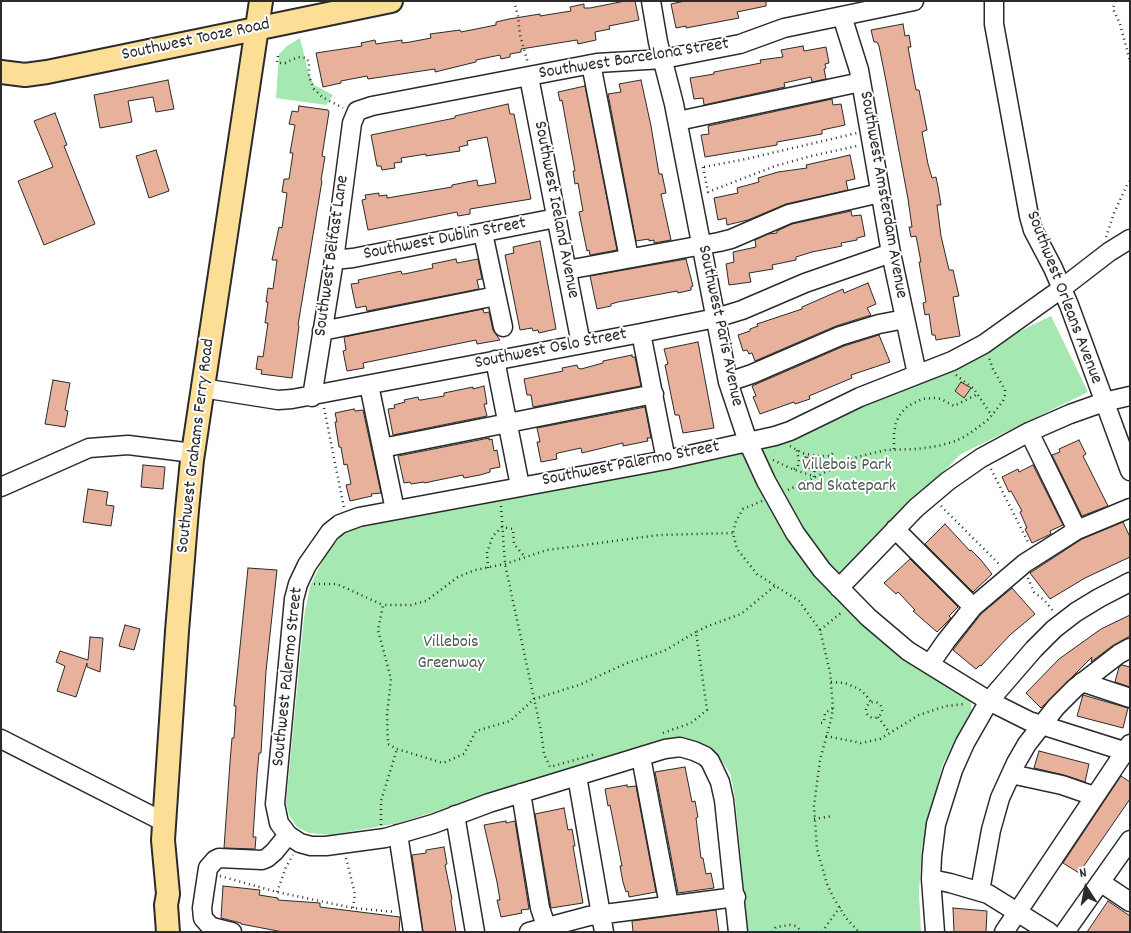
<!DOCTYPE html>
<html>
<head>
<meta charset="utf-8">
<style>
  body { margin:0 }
  #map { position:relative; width:1131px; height:933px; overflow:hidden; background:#fff; font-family:Dekko,sans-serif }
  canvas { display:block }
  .frame { position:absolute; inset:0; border:2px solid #2b2b2b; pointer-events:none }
  .north { position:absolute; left:1061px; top:863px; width:50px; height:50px; -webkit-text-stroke:4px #fff; paint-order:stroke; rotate:349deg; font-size:14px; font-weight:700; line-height:20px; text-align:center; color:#2b2b2b }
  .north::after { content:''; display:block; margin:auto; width:18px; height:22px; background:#2b2b2b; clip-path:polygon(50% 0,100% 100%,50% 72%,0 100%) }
</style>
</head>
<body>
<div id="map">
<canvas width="1131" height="933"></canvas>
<div class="frame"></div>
<div class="north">N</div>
</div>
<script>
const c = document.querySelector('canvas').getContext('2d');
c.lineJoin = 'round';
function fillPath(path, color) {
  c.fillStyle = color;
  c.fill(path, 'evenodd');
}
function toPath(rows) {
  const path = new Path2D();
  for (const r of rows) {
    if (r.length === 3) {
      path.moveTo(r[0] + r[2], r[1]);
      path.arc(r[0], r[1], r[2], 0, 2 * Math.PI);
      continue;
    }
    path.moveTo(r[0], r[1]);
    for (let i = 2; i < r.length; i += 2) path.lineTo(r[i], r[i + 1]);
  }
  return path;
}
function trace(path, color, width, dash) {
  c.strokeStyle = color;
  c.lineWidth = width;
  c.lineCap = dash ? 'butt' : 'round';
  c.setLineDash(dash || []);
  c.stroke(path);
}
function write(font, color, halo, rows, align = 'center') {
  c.font = font + ' Dekko,sans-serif';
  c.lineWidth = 4;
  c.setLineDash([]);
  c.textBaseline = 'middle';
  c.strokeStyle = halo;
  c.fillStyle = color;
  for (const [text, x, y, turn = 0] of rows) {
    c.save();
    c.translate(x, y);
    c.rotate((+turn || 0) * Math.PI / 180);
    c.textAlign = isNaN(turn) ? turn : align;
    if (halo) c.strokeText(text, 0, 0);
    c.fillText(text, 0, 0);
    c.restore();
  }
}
fillPath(toPath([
  [300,38,308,71,314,85,333,95,326,105,276,98,279,54,287,46],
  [1051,316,1088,392,961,454,837,577,797,522,758,447,952,364],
  [736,450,746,453,794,540,970,699,972,711,942,766,922,847,919,892,921,932,748,932,735,798,730,773,716,753,697,743,484,796,399,823,331,835,309,833,297,827,289,815,286,803,304,617,310,586,325,556,344,532,362,525]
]), '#a5e8b2');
const building = toPath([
  [625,1,635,1,639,20,609,26,610,29,595,32,596,40,578,44,577,40,521,49,521,52,510,54,510,57,501,59,500,55,476,60,476,62,435,72,435,69,368,79,367,76,341,81,341,83,323,87,316,53,362,46,361,43,375,40,376,44,402,40,402,43,410,42,431,38,430,34,460,30,461,32,496,25,496,22,509,19,540,14,540,16,571,11,570,7,584,4,584,8,590,8,625,1],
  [685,1,766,1,766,6,737,12,739,18,686,28,686,26,676,28,671,4,685,1],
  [903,24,905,36,909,35,911,47,908,47,916,90,919,90,927,130,922,132,928,164,932,178,936,177,938,187,941,205,937,205,941,236,949,270,953,270,959,296,953,297,960,336,936,340,935,335,932,335,929,314,925,315,923,303,926,302,919,262,921,262,916,236,911,237,909,227,912,227,908,199,886,81,879,46,877,42,874,42,871,30,903,24],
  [803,46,804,51,826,47,829,63,825,64,826,68,824,69,826,79,812,82,811,77,784,83,785,87,704,105,703,98,694,99,690,78,714,74,714,72,761,63,760,60,783,57,781,50,803,46],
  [168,80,174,109,156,112,153,97,128,101,132,122,100,128,94,95,168,80],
  [641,80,651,126,659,174,662,174,666,193,661,194,671,240,654,243,654,240,649,241,649,239,636,241,608,94,621,92,619,84,641,80],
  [585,86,617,250,590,255,589,250,587,251,579,212,583,211,578,183,575,184,573,171,575,171,569,139,562,100,560,101,558,92,585,86],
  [832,99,833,105,841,104,845,125,822,130,822,134,777,142,777,145,705,157,701,135,709,134,708,126,832,99],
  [508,104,510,114,514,114,531,199,470,209,470,214,458,216,457,212,368,230,362,200,366,199,365,195,379,193,379,196,387,195,387,198,452,187,452,185,477,180,478,186,496,183,487,137,467,141,468,145,459,147,460,151,426,156,426,154,401,158,402,162,394,163,395,168,382,170,381,166,377,166,371,135,455,118,455,116,508,104],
  [299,106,328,110,329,112,322,156,325,157,321,180,322,181,298,325,299,326,292,378,261,374,262,370,256,369,258,356,263,357,268,323,265,323,268,302,266,302,268,288,273,289,277,260,272,260,279,227,282,228,287,193,282,192,284,179,289,179,293,153,290,153,295,125,289,124,292,111,298,112,299,106],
  [55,113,67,145,64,146,95,224,44,245,18,181,53,167,34,121,55,113],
  [156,150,169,191,149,198,136,156,156,150],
  [850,155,855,179,846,181,848,190,786,204,748,220,727,225,726,218,718,220,714,198,738,193,737,188,759,182,758,178,778,172,807,168,806,165,850,155],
  [851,211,852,216,861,215,865,236,857,238,857,240,841,243,842,246,812,252,796,257,796,260,772,265,773,269,749,273,751,282,729,285,726,264,734,262,733,252,756,247,755,240,768,234,777,233,777,231,792,224,851,211],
  [540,241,556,329,539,333,538,330,533,331,532,328,520,330,505,255,514,253,513,247,540,241],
  [456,259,457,263,478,259,482,279,477,280,479,289,367,311,366,306,356,308,351,284,359,283,358,280,401,271,402,274,404,274,433,268,432,264,456,259],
  [686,259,693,286,691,287,691,290,678,293,677,291,618,302,611,304,611,306,597,309,590,276,686,259],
  [868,283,876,304,867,308,871,315,836,326,755,361,752,353,749,354,747,350,743,351,738,335,750,331,750,329,758,326,757,324,802,309,802,307,843,289,844,293,868,283],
  [483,309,484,313,489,312,493,330,500,340,477,344,476,340,363,363,364,368,347,371,343,351,346,350,344,337,483,309],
  [879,335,890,362,851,375,852,378,809,396,810,399,795,404,794,402,760,414,753,397,756,396,752,386,844,346,879,335],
  [698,342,714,428,683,433,679,415,675,415,665,365,668,364,664,349,698,342],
  [632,355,632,357,635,357,641,386,533,407,531,395,527,395,524,379,563,371,562,368,577,365,578,368,581,369,603,363,603,361,632,355],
  [53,380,70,383,65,410,68,411,65,427,45,424,53,380],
  [961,382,971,388,964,398,955,391,961,382],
  [484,386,487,404,484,404,487,416,393,435,388,409,395,408,394,405,405,402,404,400,418,397,419,400,421,400,444,396,444,393,473,387,473,389,484,386],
  [645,407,651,438,647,438,648,441,623,446,623,443,582,453,581,448,558,453,556,454,557,459,541,462,537,442,540,442,537,428,645,407],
  [354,409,355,411,363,410,381,493,371,494,372,496,350,501,346,485,351,484,347,464,344,465,341,447,339,447,335,422,337,422,335,413,354,409],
  [489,438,489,440,492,439,494,451,497,450,500,467,490,469,490,472,480,475,464,478,463,475,424,483,424,482,411,484,410,482,404,483,398,456,489,438],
  [1079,440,1086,454,1083,456,1108,506,1082,516,1052,455,1060,452,1059,449,1079,440],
  [805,457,814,458,812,469,803,467,805,457],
  [143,465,165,467,163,489,141,487,143,465],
  [1033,465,1063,525,1050,531,1051,534,1032,543,1025,529,1027,528,1020,512,1022,511,1011,491,1009,492,1002,477,1018,469,1019,472,1033,465],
  [88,489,108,492,106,505,114,506,111,526,83,522,88,489],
  [1123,522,1130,537,1130,557,1085,578,1050,599,1030,573,1082,539,1123,522],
  [945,524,970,551,971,550,981,560,992,574,973,592,925,544,945,524],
  [910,559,958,607,949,616,951,618,937,632,913,611,915,610,898,592,896,594,884,583,910,559],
  [248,568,277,570,266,671,261,753,259,753,257,775,253,837,256,837,255,849,224,848,230,762,232,738,234,738,236,706,234,706,248,568],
  [1012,588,1035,614,1010,635,981,666,980,665,976,669,953,650,981,614,1012,588],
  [1130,615,1130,636,1112,646,1091,662,1092,657,1041,708,1026,693,1059,659,1101,629,1130,615],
  [125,625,140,629,134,650,119,646,125,625],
  [90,637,103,638,100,672,87,667,87,663,76,697,57,691,65,666,56,662,60,651,88,660,90,637],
  [1122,665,1130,667,1130,687,1115,682,1119,667,1122,665],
  [1083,695,1128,708,1123,728,1077,716,1083,695],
  [1039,751,1089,764,1085,782,1064,775,1034,768,1039,751],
  [685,767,692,802,695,801,698,817,696,818,701,858,703,858,706,874,711,873,714,888,678,893,655,772,685,767],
  [1121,776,1130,782,1130,799,1079,873,1063,863,1121,776],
  [627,785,627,787,636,786,656,892,629,897,628,891,626,892,623,882,620,866,622,866,610,805,608,806,605,789,627,785],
  [564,808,568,830,572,829,575,846,573,846,583,903,551,908,535,814,564,808],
  [506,821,506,823,515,821,529,909,521,910,522,913,501,917,497,900,500,900,497,882,484,825,506,821],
  [444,847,447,864,445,865,452,899,451,900,456,932,423,932,412,855,426,853,426,850,444,847],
  [223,886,260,890,259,895,278,898,278,900,320,903,320,907,400,917,399,932,283,932,241,924,241,923,221,918,223,886],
  [1108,901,1130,916,1130,932,1087,932,1108,901],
  [953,908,987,911,986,932,954,932,953,908],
  [716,910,719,932,633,932,632,921,716,910]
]);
fillPath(building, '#e7b19c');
trace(building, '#2b2b2b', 1);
const minor = toPath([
  [651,1,658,42,674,104,728,382,748,442,766,481,795,533,822,570,868,617,908,651,989,701,1029,721,1130,753],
  [994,1,994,24,1029,216,1033,230,1053,268,1069,305,1130,471],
  [842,16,859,70,891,253,917,374],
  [591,64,629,258],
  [529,77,581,344],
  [678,121,861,82],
  [483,233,503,327],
  [334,260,353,258,556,218],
  [567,270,719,242,731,239,789,214,880,193],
  [322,331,496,296],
  [641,333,666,460],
  [495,360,520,486],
  [728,382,752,374,840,336,879,324,905,319],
  [369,385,395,510],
  [202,388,278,400,292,399,641,333,716,318,742,310,805,283,891,253],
  [312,397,334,260,352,123,357,111,372,106,597,63,663,59,740,44,784,28,914,1],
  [1029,432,1077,530],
  [382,448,654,394],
  [1,487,89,448,128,445,193,453],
  [895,529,973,607],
  [839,588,916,508,948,481,981,458,1029,432,1070,414,1104,402,1130,396],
  [930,664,946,641,973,607,1025,563,1077,530,1130,508],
  [1082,682,1130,698],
  [1,739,164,822],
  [641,757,669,905],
  [1011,774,1062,785,1094,796],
  [577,776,604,932],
  [521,793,540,908,546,926],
  [455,815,475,932],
  [398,834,413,932],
  [931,879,950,883,988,894,1049,932],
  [1100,882,1130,902],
  [980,891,991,830,1000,798,1016,763,1027,744,1056,707,1075,688,1119,654,1130,648],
  [232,932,216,928,210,926,203,918,202,908,208,868,215,860,219,858,262,860,267,858,274,852,288,835],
  [529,932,589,916,736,897],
  [738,932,724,800,720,782,710,761,705,756,694,751,680,747,665,749,489,803,433,824,385,838,326,846,311,846,300,843,288,835,279,823,275,804,294,599,298,584,307,565,330,532,340,524,359,517,666,460,775,436,790,431,860,397,952,361,984,344,1061,289,1109,252,1130,239],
  [935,932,931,879,932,856,936,824,953,770,965,743,989,701,1034,649,1054,629,1076,612,1099,598,1130,582],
  [1004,932,1130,744],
  [1065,932,1130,840]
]);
const major = toPath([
  [1,72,25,75,47,72,391,1],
  [168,932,166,905,168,894,163,840,177,631,187,510,192,460,261,1]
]);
trace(minor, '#2b2b2b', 21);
trace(major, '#2b2b2b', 26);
trace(toPath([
  [514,1,518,16,520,35,528,63],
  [1115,1,1113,9,1120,24,1130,61],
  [278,56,277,63,285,63,298,57,306,58,309,62,309,77,314,89,322,97,343,108],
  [703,167,708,192,775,166,811,156,857,146],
  [704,167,746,159,857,133],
  [1106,237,1114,213,1127,185,1130,181],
  [956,375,974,389,992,416],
  [324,408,344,508],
  [790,446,802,453,816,456,830,456,833,453],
  [894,449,894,433,896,422,901,413,908,406,922,399,934,398,941,399,954,406,978,394],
  [773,460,792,469,813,476],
  [794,469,798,466,799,462,797,450],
  [991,469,1029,544],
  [814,477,816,456],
  [788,490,857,457,886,450,917,449,938,446,956,441,969,434,989,419,1003,401,1005,395,1005,390,993,369,989,358],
  [762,501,743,509,736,521,733,533,737,549,757,574,799,601,820,630,830,672,833,708,831,720,820,760,814,806,817,849,827,884,833,897,846,918,859,932],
  [501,506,505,564,541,731,544,754,550,767,595,754],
  [941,506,1000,565],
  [488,568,487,552,493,536,502,527,513,529,514,544,525,557],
  [1028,578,1034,592,1045,601,1053,611],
  [314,584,337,584,383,605],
  [820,630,842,612],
  [696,632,664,651,627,663,579,685,534,699,510,721,476,731,464,754,443,763,397,749,388,744,387,715,391,679,378,630,383,605,411,605,426,601,458,577,475,570,505,564,547,550,659,535,733,533],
  [831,682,845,683,859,689,865,694,871,702],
  [874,710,8],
  [878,717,889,732],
  [821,723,824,722,825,713,833,708],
  [663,733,691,723,707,710,696,632,708,626,741,614,776,585],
  [826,736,861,743,880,739,919,715,946,706,965,704],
  [814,819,833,816],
  [381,825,381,801,397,749],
  [346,858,355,894,353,908],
  [220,876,277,892,353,908,395,912],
  [277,892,286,867,293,855],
  [772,932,776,927,790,925,796,926,802,932],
  [822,932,840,907]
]), '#2b2b2b', 2.5, [1, 4]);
trace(minor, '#fff', 18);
trace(major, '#fcde96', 22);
write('18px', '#2b2b2b', '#fff', [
  ["Southwest Tooze Road",196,41,-12],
  ["Southwest Barcelona Street",634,60,-9],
  ["Southwest Amsterdam Avenue",882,195,80],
  ["Southwest Iceland Avenue",555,210,79],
  ["Southwest Dublin Street",445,240,-11],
  ["Southwest Belfast Lane",333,256,-82],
  ["Southwest Orleans Avenue",1063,298,69],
  ["Southwest Paris Avenue",719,326,78],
  ["Southwest Oslo Street",551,350,-11],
  ["Southwest Grahams Ferry Road",197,446,-83],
  ["Southwest Palermo Street",631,465,-11],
  ["Southwest Palermo Street",289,677,-84]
]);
write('18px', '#4a5a4d', '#fff', [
  ["Villebois Park",847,467],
  ["and Skatepark",847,488],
  ["Villebois",451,644],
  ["Greenway",451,665]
]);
</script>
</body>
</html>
